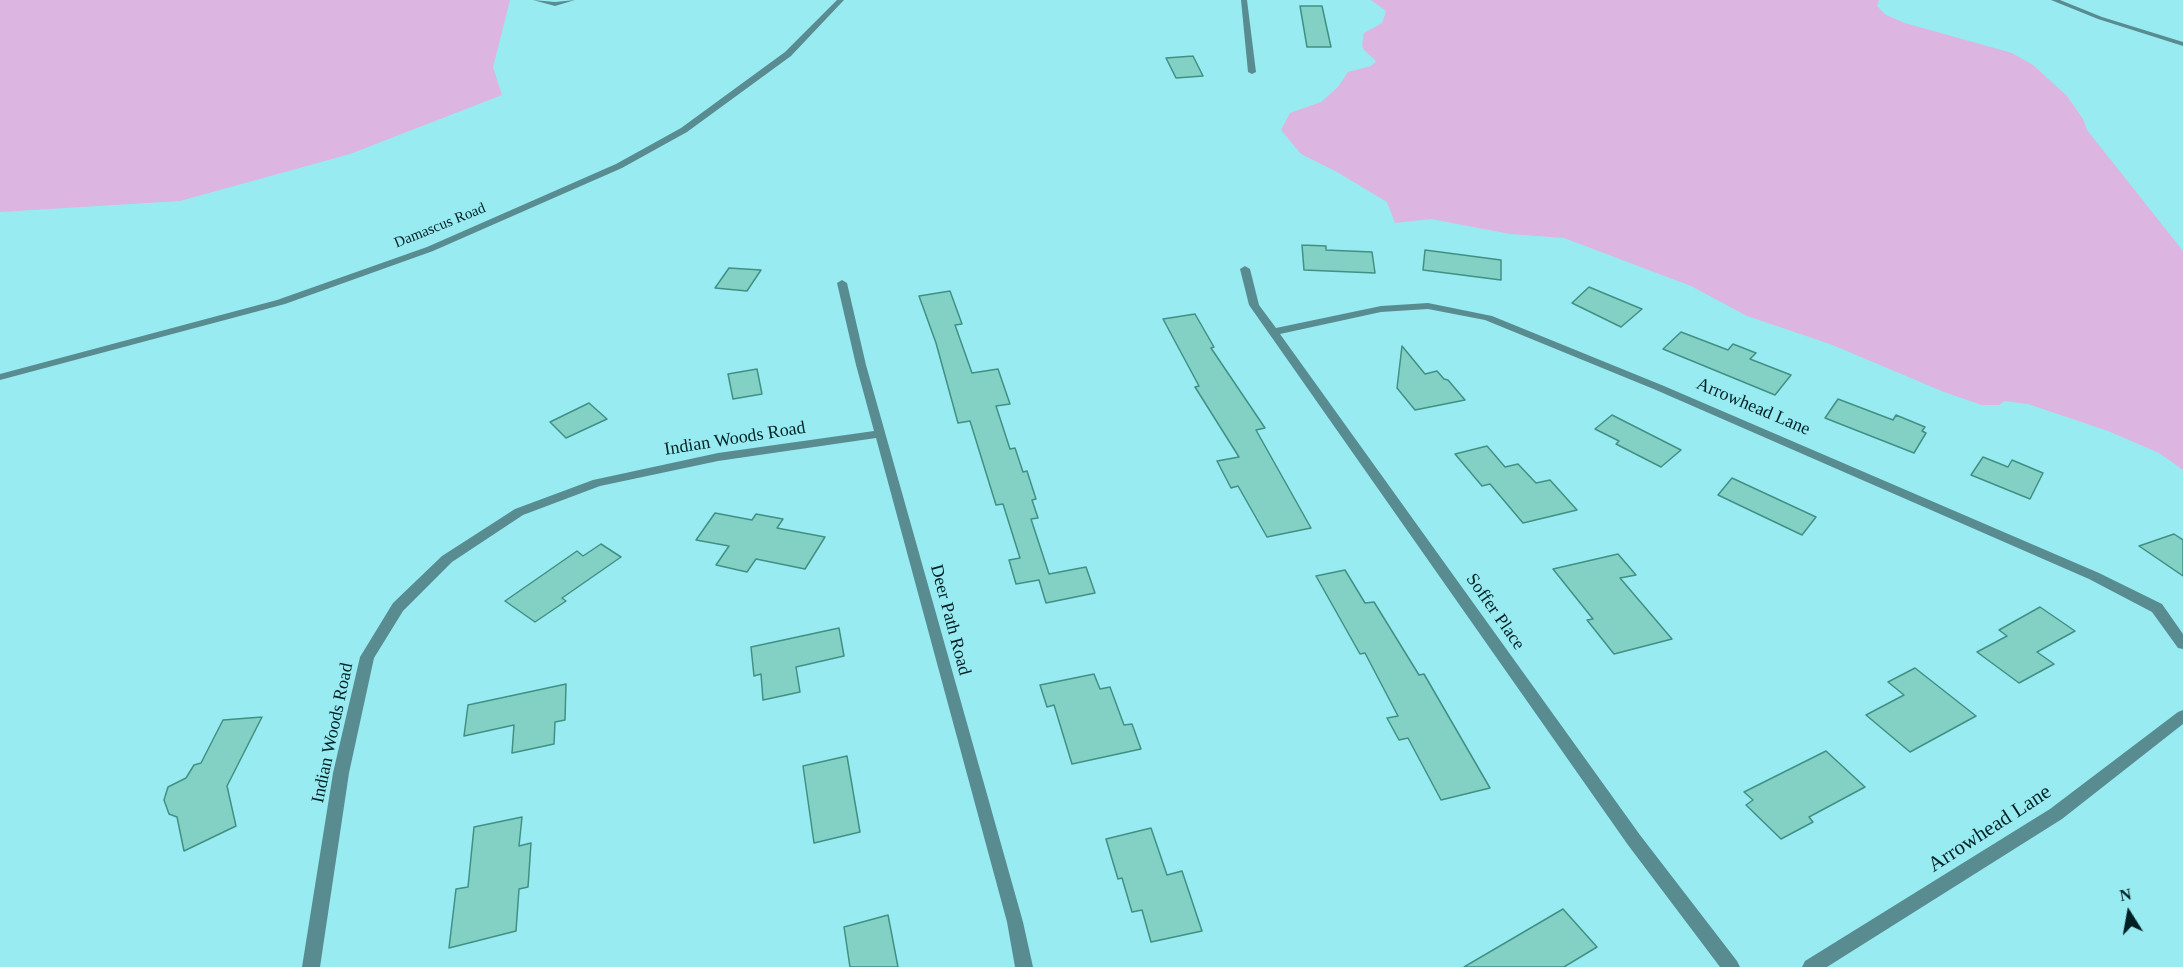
<!DOCTYPE html>
<html>
<head>
<meta charset="utf-8">
<style>
  body { margin:0 }
  #map { position:relative; width:2183px; height:967px; overflow:hidden; background:#99ebf2; font-family:Georgia,serif }
  canvas { display:block }
  .north { position:absolute; left:2099px; top:883px; width:60px; height:60px; -webkit-text-stroke:4px #99ebf2; paint-order:stroke; rotate:349deg; font-size:16px; font-weight:700; line-height:24px; text-align:center; color:#002124 }
  .north::after { content:''; display:block; margin:auto; width:21px; height:27px; background:#002124; clip-path:polygon(50% 0,100% 100%,50% 72%,0 100%) }
</style>
</head>
<body>
<div id="map">
<canvas width="2183" height="967"></canvas>
<div class="north">N</div>
</div>
<script>
const c = document.querySelector('canvas').getContext('2d');
c.lineJoin = 'round';
function fillPath(path, color) {
  c.fillStyle = color;
  c.fill(path, 'evenodd');
}
function toPath(rows) {
  const path = new Path2D();
  for (const r of rows) {
    path.moveTo(r[0], r[1]);
    for (let i = 2; i < r.length; i += 2) path.lineTo(r[i], r[i + 1]);
  }
  return path;
}
function trace(path, color, width, dash) {
  c.strokeStyle = color;
  c.lineWidth = width;
  c.lineCap = dash ? 'butt' : 'round';
  c.setLineDash(dash || []);
  c.stroke(path);
}
function write(font, color, halo, rows, align = 'center') {
  c.font = font + ' Georgia,serif';
  c.lineWidth = 6;
  c.setLineDash([]);
  c.textBaseline = 'middle';
  c.strokeStyle = halo;
  c.fillStyle = color;
  for (const [text, x, y, turn = 0] of rows) {
    c.save();
    c.translate(x, y);
    c.rotate((+turn || 0) * Math.PI / 180);
    c.textAlign = isNaN(turn) ? turn : align;
    if (halo) c.strokeText(text, 0, 0);
    c.fillText(text, 0, 0);
    c.restore();
  }
}
fillPath(toPath([
  [0,0,510,0,493,67,502,95,350,154,180,201,0,212],
  [1371,0,1879,0,1877,6,1886,15,1905,23,2012,53,2033,65,2067,96,2083,119,2087,130,2183,251,2183,470,2159,453,2108,431,2028,404,2004,401,1999,405,1982,405,1944,392,1830,344,1747,316,1691,286,1564,238,1510,234,1431,219,1395,223,1387,202,1337,172,1301,154,1281,130,1290,113,1321,102,1338,87,1348,72,1371,66,1376,61,1364,50,1362,45,1364,33,1382,23,1386,11]
]), '#dcb5e1');
const building = toPath([
  [1300,6,1322,6,1331,47,1307,47,1300,6],
  [1193,56,1203,76,1176,78,1166,58,1193,56],
  [1302,245,1326,246,1326,250,1372,252,1375,273,1304,270,1302,245],
  [1425,250,1501,260,1501,280,1423,270,1425,250],
  [729,268,761,270,747,291,715,288,729,268],
  [1589,287,1637,307,1642,309,1621,327,1572,303,1589,287],
  [950,291,962,324,955,325,972,373,998,369,1010,404,996,406,1010,449,1015,448,1023,472,1027,471,1036,499,1032,500,1038,518,1031,519,1049,574,1086,567,1095,593,1046,603,1039,580,1016,584,1009,560,1020,558,1003,504,996,505,970,421,958,423,936,343,919,296,950,291],
  [1195,314,1214,347,1211,348,1265,428,1256,430,1311,528,1267,537,1238,486,1231,488,1217,461,1239,457,1195,387,1199,386,1163,319,1195,314],
  [1681,332,1728,350,1733,344,1756,353,1750,359,1791,375,1775,395,1663,349,1681,332],
  [1402,346,1425,374,1437,371,1444,379,1448,380,1465,400,1415,410,1397,388,1402,346],
  [757,369,762,394,733,399,728,374,757,369],
  [1838,399,1893,420,1896,415,1925,427,1922,431,1926,433,1914,453,1825,418,1838,399],
  [589,403,607,419,566,438,550,422,589,403],
  [1612,415,1681,450,1661,467,1616,444,1619,441,1595,429,1612,415],
  [1487,446,1505,467,1518,464,1536,483,1550,480,1577,510,1523,523,1490,484,1482,486,1455,454,1487,446],
  [1983,457,2008,467,2012,460,2043,473,2030,499,1971,475,1983,457],
  [1732,478,1816,517,1802,535,1718,495,1732,478],
  [715,513,752,520,756,514,783,519,777,528,825,537,805,569,756,559,747,572,716,565,729,546,696,540,715,513],
  [2174,534,2183,540,2183,576,2139,546,2174,534],
  [601,544,621,557,562,598,566,601,535,622,505,601,577,551,583,556,601,544],
  [1618,554,1636,575,1620,578,1672,639,1614,654,1587,620,1593,619,1553,569,1618,554],
  [1345,570,1365,603,1374,602,1419,675,1424,674,1490,788,1441,800,1408,738,1399,740,1387,718,1398,716,1365,653,1360,654,1316,576,1345,570],
  [2040,607,2075,631,2037,652,2054,664,2019,683,1977,652,2007,636,1999,630,2040,607],
  [839,628,844,656,796,667,800,692,763,700,761,674,754,676,751,647,839,628],
  [1915,668,1976,716,1910,752,1866,715,1904,695,1888,682,1915,668],
  [1094,674,1100,689,1110,687,1124,725,1132,724,1141,749,1072,764,1054,705,1047,707,1040,685,1094,674],
  [566,684,565,720,555,722,554,744,512,753,514,725,464,736,468,705,566,684],
  [262,717,227,786,236,826,184,851,177,817,169,814,164,800,168,787,186,778,194,765,201,763,223,720,262,717],
  [1826,751,1865,787,1809,817,1813,822,1781,839,1746,805,1753,800,1744,792,1826,751],
  [847,756,860,832,814,843,803,766,847,756],
  [522,817,519,846,531,843,528,887,519,889,516,931,449,948,456,889,468,887,474,827,522,817],
  [1151,828,1167,875,1182,871,1202,931,1151,942,1142,910,1132,912,1122,878,1118,879,1106,839,1151,828],
  [1563,909,1597,947,1564,967,1464,967,1563,909],
  [888,915,898,967,850,967,844,927,888,915]
]);
fillPath(building, '#82d1c4');
trace(building, '#419085', 1.5);
fillPath(toPath([
  [533,0,555,2,575,0,555,6,533,0],
  [1241,0,1247,0,1256,72,1252,74,1248,72,1241,0],
  [2051,0,2060,0,2102,17,2183,42,2183,46,2098,19,2051,0],
  [1245,266,1250,269,1259,305,1276,328,1381,306,1428,303,1492,316,1664,386,2099,573,2162,604,2183,634,2183,649,2178,648,2152,612,2089,579,1656,390,1485,320,1428,309,1381,312,1280,334,1640,835,1737,961,1740,967,1720,967,1628,845,1249,305,1240,269,1245,266],
  [842,280,847,283,866,365,1023,922,1033,967,1015,967,1007,922,876,438,718,461,600,486,523,515,452,562,403,611,374,658,349,773,320,967,302,967,333,773,360,657,393,603,442,556,515,509,593,480,718,453,874,431,856,365,837,283,842,280],
  [2183,710,2183,724,2062,819,1827,967,1802,967,1805,961,2050,809,2178,712,2183,710]
]), '#588c90');
fillPath(toPath([
  [837,0,844,0,791,56,687,132,622,168,433,251,285,304,0,380,0,374,277,300,427,247,616,164,681,128,785,52,837,0]
]), '#588c90');
write('15px', '#002124', '#99ebf2', [
  ["Damascus Road",440,226,-22]
]);
write('18px', '#002124', '#99ebf2', [
  ["Arrowhead Lane",1753,407,23],
  ["Indian Woods Road",735,439,-9],
  ["Soffer Place",1495,612,55],
  ["Deer Path Road",950,620,75],
  ["Indian Woods Road",333,733,-78]
]);
write('21px', '#002124', '#99ebf2', [
  ["Arrowhead Lane",1990,829,-33]
]);
</script>
</body>
</html>
